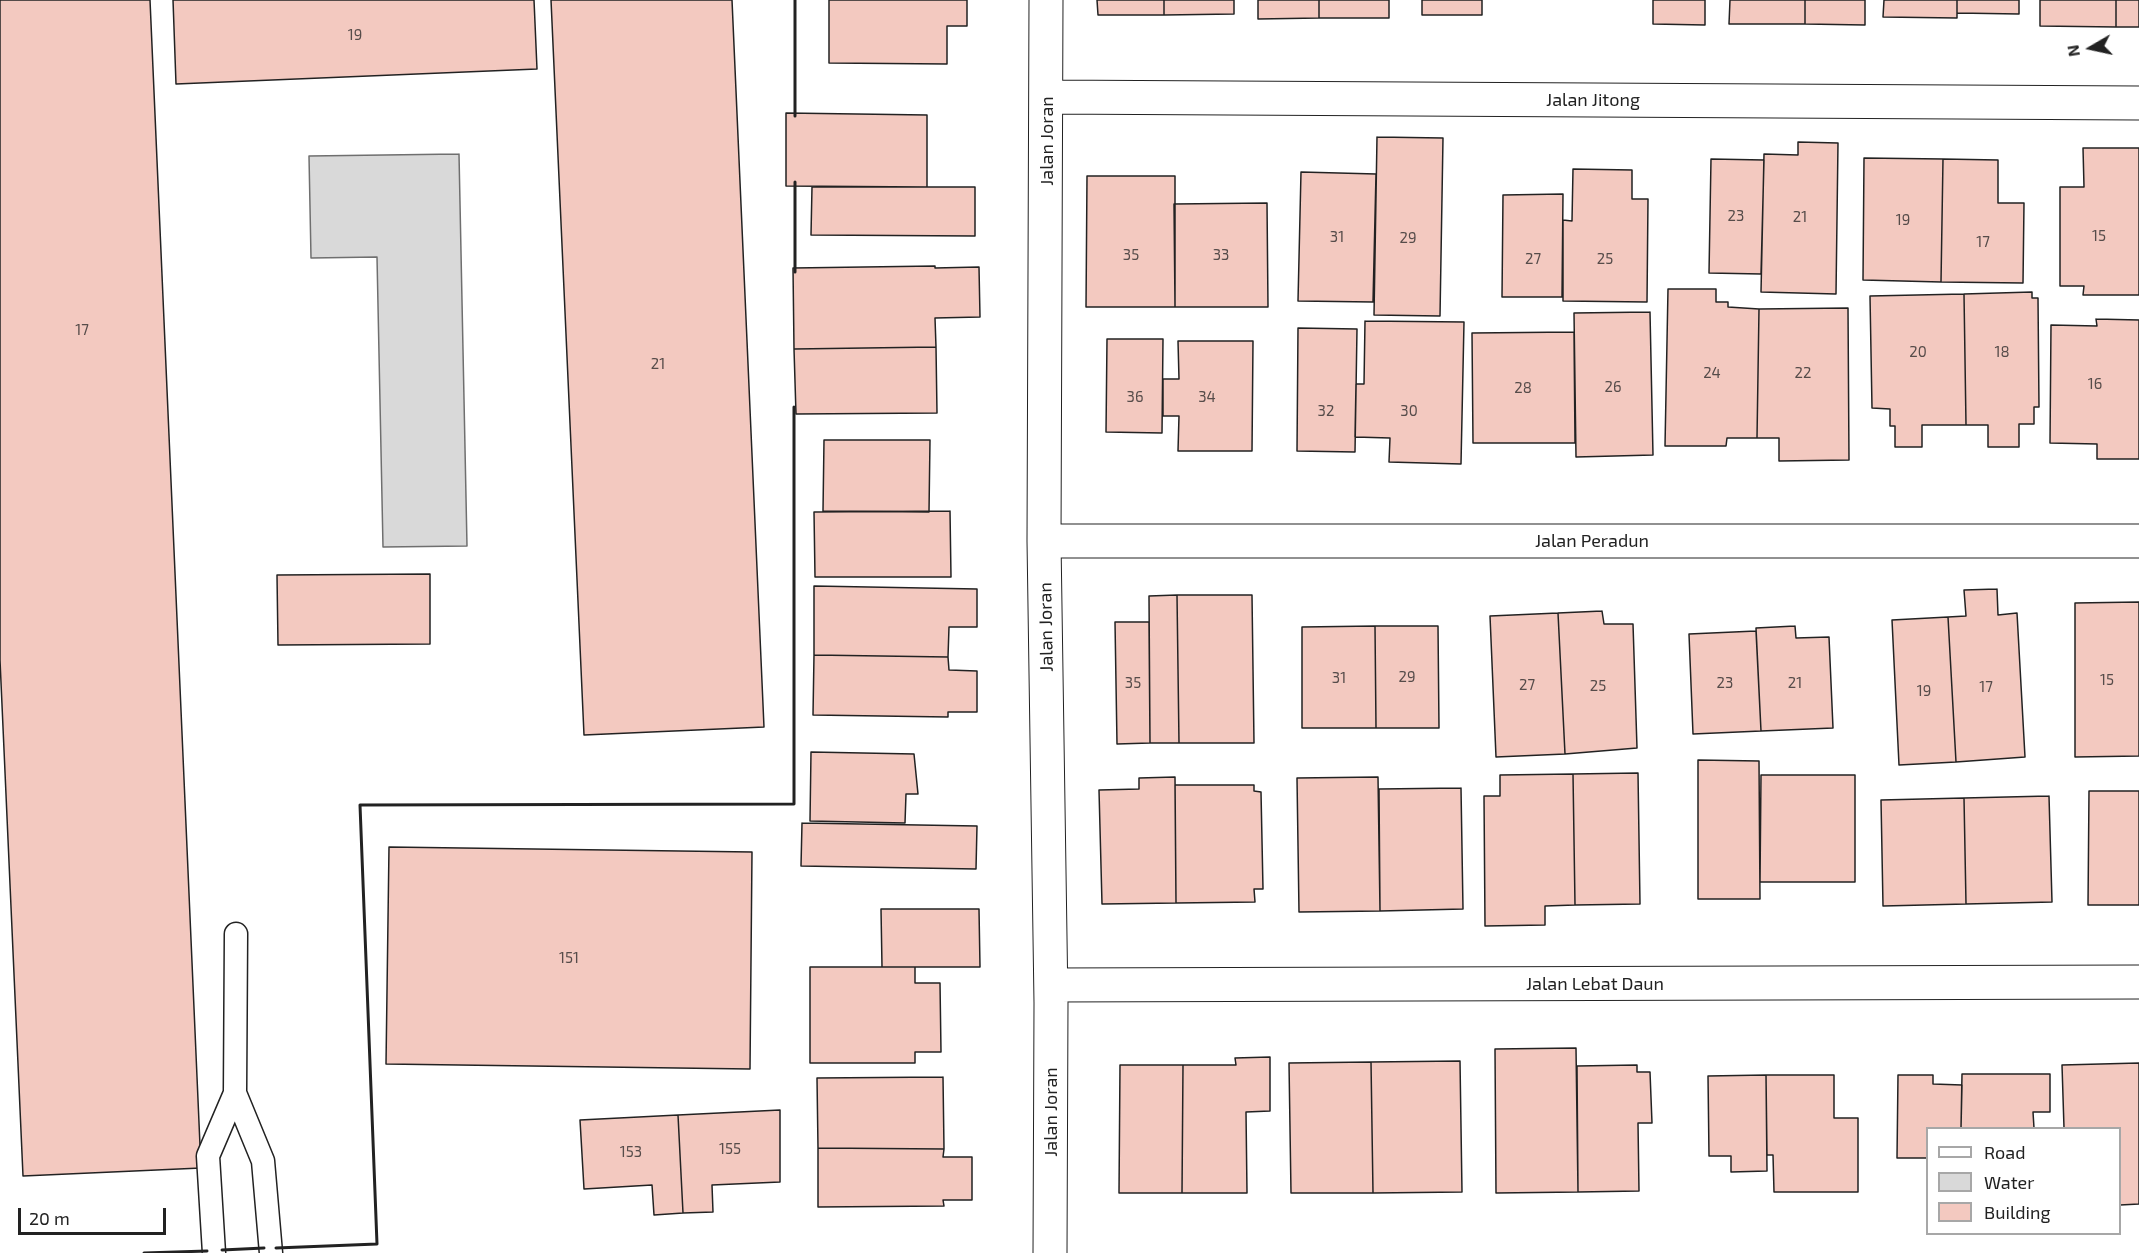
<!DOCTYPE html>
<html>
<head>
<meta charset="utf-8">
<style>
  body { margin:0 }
  #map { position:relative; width:2139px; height:1253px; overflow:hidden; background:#fff; font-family:"Exo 2",sans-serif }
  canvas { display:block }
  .legend { position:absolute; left:1926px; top:1127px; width:195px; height:108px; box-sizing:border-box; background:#fff; border:2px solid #a7a7a7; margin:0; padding:8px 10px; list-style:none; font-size:18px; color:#222 }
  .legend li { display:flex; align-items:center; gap:12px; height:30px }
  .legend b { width:30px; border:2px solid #a7a7a7 }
  .north { position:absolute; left:2061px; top:18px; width:60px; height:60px; -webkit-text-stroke:4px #fff; paint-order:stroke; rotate:261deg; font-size:16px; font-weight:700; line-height:24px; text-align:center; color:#222 }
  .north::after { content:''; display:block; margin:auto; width:21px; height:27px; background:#222; clip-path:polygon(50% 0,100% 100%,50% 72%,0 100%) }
  .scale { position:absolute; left:18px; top:1208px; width:148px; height:27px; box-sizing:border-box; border:3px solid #222; border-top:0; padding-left:8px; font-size:18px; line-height:21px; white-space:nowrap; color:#222; -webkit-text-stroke:4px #fff; paint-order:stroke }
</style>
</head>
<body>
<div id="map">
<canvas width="2139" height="1253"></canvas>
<ul class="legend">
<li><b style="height:8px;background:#fff"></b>Road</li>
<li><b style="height:16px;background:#d9d9d9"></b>Water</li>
<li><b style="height:16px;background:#f3c9c0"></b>Building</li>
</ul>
<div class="north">N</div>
<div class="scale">20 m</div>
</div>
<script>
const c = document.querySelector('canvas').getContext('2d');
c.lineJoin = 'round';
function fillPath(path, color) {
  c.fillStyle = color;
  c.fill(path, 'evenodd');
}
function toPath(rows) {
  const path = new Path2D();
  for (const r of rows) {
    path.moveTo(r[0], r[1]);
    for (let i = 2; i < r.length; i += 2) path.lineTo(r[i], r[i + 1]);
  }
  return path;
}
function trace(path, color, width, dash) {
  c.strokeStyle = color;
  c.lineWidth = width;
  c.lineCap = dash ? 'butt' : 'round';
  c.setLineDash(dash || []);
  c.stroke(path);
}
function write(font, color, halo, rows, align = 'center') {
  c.font = font + ' "Exo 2",sans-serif';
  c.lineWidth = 4.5;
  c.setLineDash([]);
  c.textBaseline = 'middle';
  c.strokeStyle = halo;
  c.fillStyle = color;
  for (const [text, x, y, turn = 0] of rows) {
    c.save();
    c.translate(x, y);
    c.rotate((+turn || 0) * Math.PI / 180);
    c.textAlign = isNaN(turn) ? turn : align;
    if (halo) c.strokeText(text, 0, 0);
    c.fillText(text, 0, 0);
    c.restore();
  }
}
const water = toPath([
  [459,154,467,546,383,547,377,257,311,258,309,156,459,154]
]);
fillPath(water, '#d9d9d9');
trace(water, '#6f6f6f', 1.5);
const building = toPath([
  [0,0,150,0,201,1168,23,1176,0,660,0,0],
  [173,0,534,0,537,69,176,84,173,0],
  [551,0,732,0,764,727,584,735,551,0],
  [829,0,967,0,967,26,947,26,947,64,829,63,829,0],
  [1097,0,1164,0,1164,15,1098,15,1097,0],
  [1164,0,1234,0,1234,14,1164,15,1164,0],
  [1258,0,1319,0,1319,18,1258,19,1258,0],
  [1319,0,1389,0,1389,18,1319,18,1319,0],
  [1422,0,1482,0,1482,15,1422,15,1422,0],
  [1653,0,1705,0,1705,25,1653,24,1653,0],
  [1730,0,1805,0,1805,24,1729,24,1730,0],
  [1805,0,1865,0,1865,25,1805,24,1805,0],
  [1884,0,1957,0,1957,18,1883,17,1884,0],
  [1957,0,2019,0,2019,14,1957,13,1957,0],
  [2040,0,2116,0,2116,27,2040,26,2040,0],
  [2116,0,2139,0,2139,27,2116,27,2116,0],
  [786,113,927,115,927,187,786,186,786,113],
  [1377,137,1443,138,1440,316,1374,315,1377,137],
  [1798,142,1838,143,1836,294,1761,292,1764,154,1798,155,1798,142],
  [2083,148,2139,148,2139,295,2083,295,2084,286,2060,286,2060,187,2084,187,2083,148],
  [1864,158,1943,159,1941,282,1863,280,1864,158],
  [1711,159,1764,160,1761,274,1709,273,1711,159],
  [1943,159,1998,160,1998,203,2024,203,2023,283,1941,282,1943,159],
  [1573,169,1632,170,1632,199,1648,199,1647,302,1563,301,1563,220,1572,221,1573,169],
  [1301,172,1376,174,1373,302,1298,301,1301,172],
  [1087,176,1175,176,1175,307,1086,307,1087,176],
  [812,187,975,187,975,236,811,235,812,187],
  [1563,194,1562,297,1502,297,1503,195,1563,194],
  [1267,203,1268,307,1175,307,1174,204,1267,203],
  [935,266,935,268,979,267,980,317,935,318,936,347,794,349,793,268,935,266],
  [1668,289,1716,289,1716,302,1728,302,1728,307,1759,309,1757,438,1727,438,1726,446,1665,446,1668,289],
  [2032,292,2032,298,2038,298,2039,407,2034,407,2034,424,2019,424,2019,447,1988,447,1988,425,1966,425,1964,294,2032,292],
  [1964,294,1966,425,1922,425,1922,447,1895,447,1895,426,1890,426,1890,409,1872,408,1870,296,1964,294],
  [1848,308,1849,460,1779,461,1779,438,1757,438,1759,309,1848,308],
  [1650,312,1653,455,1576,457,1574,313,1650,312],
  [2096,319,2139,320,2139,459,2097,459,2097,444,2050,443,2051,325,2097,326,2096,319],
  [1365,321,1464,322,1461,464,1389,462,1390,438,1355,437,1356,384,1364,384,1365,321],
  [1298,328,1357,329,1355,452,1297,451,1298,328],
  [1574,332,1575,443,1473,443,1472,333,1574,332],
  [1107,339,1163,339,1162,433,1106,432,1107,339],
  [1178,341,1253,341,1252,451,1178,451,1179,416,1163,416,1163,379,1179,379,1178,341],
  [936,347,937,413,796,414,794,349,936,347],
  [824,440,930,440,929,512,823,511,824,440],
  [950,511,951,577,815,577,814,512,950,511],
  [430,574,430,644,278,645,277,575,430,574],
  [814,586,977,589,977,627,949,627,948,657,814,655,814,586],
  [1997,589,1998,615,2017,613,2025,757,1956,762,1948,617,1966,616,1964,590,1997,589],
  [1177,595,1179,743,1150,743,1149,596,1177,595],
  [1177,595,1252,595,1254,743,1179,743,1177,595],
  [2139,602,2139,756,2075,757,2075,603,2139,602],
  [1602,611,1604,624,1633,624,1637,748,1565,754,1558,613,1602,611],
  [1558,613,1565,754,1496,757,1490,616,1558,613],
  [1948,617,1956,762,1899,765,1892,620,1948,617],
  [1115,622,1149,622,1150,743,1117,744,1115,622],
  [1375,626,1438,626,1439,728,1376,728,1375,626],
  [1375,626,1376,728,1302,728,1302,627,1375,626],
  [1795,626,1796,638,1829,637,1833,728,1761,731,1756,628,1795,626],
  [1756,631,1761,731,1693,734,1689,634,1756,631],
  [814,655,948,657,949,670,977,671,977,712,948,712,948,717,813,715,814,655],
  [811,752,914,754,918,794,906,794,905,823,810,821,811,752],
  [1698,760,1759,761,1760,899,1698,899,1698,760],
  [1638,773,1640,904,1575,905,1573,774,1638,773],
  [1573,774,1575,905,1545,906,1545,925,1485,926,1484,796,1500,796,1500,775,1573,774],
  [1761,775,1855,775,1855,882,1760,882,1761,775],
  [1175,777,1176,903,1102,904,1099,790,1139,789,1139,778,1175,777],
  [1378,777,1380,911,1299,912,1297,778,1378,777],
  [1175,785,1254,785,1254,791,1261,792,1263,889,1254,889,1255,902,1176,903,1175,785],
  [1461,788,1463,909,1380,911,1379,789,1461,788],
  [2089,791,2139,791,2139,905,2088,905,2089,791],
  [2049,796,2052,902,1966,904,1964,798,2049,796],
  [1964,798,1966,904,1883,906,1881,800,1964,798],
  [802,823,977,826,976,869,801,866,802,823],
  [389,847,752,852,750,1069,386,1064,389,847],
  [881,909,979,909,980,967,882,967,881,909],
  [810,967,915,967,915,983,940,983,941,1052,915,1052,915,1063,810,1063,810,967],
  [1576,1048,1578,1192,1496,1193,1495,1049,1576,1048],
  [1270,1057,1270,1111,1246,1112,1247,1193,1182,1193,1183,1065,1236,1065,1235,1058,1270,1057],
  [1460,1061,1462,1192,1373,1193,1371,1062,1460,1061],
  [1371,1062,1373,1193,1291,1193,1289,1063,1371,1062],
  [2139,1063,2139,1204,2120,1205,2120,1128,2064,1128,2062,1065,2139,1063],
  [1120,1065,1183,1065,1182,1193,1119,1193,1120,1065],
  [1637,1065,1637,1072,1650,1072,1652,1123,1638,1123,1639,1191,1578,1192,1577,1066,1637,1065],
  [1962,1074,2050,1074,2050,1112,2033,1112,2034,1128,1961,1128,1962,1074],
  [1766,1075,1767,1171,1731,1172,1731,1156,1709,1156,1708,1076,1766,1075],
  [1766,1075,1834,1075,1834,1118,1858,1118,1858,1192,1774,1192,1773,1155,1767,1155,1766,1075],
  [1898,1075,1933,1075,1933,1084,1962,1085,1961,1128,1928,1128,1928,1158,1897,1158,1898,1075],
  [943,1077,944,1149,818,1148,817,1078,943,1077],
  [780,1110,780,1182,712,1185,713,1212,683,1213,678,1115,780,1110],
  [678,1115,683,1213,654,1215,652,1185,584,1189,580,1120,678,1115],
  [818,1148,944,1149,943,1157,972,1157,972,1200,943,1200,944,1206,818,1207,818,1148]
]);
fillPath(building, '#f3c9c0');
trace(building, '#222', 1.5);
const lane = toPath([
  [235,1093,263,1161,271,1253],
  [214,1253,208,1156,235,1093,236,934]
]);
const street = toPath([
  [1046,0,1044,541,1051,1003,1050,1253],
  [1047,97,2139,103],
  [1044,541,2139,541],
  [1051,985,2139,982]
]);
trace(lane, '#222', 25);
trace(street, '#222', 35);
trace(lane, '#fff', 22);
trace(street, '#fff', 33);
trace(toPath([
  [795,116,795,0],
  [795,272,795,182],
  [276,1248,377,1244,360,805,794,804,794,407],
  [222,1250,264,1248],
  [144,1253,207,1251]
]), '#222', 3);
write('15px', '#564c4a', null, [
  ["19",355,35],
  ["23",1736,216],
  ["21",1800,217],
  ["19",1903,220],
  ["15",2099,236],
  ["31",1337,237],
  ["29",1408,238],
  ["17",1983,242],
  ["35",1131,255],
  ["33",1221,255],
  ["27",1533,259],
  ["25",1605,259],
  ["17",82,330],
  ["20",1918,352],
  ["18",2002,352],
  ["21",658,364],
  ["24",1712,373],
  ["22",1803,373],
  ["16",2095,384],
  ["26",1613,387],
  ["28",1523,388],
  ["36",1135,397],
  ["34",1207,397],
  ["32",1326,411],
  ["30",1409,411],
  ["29",1407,677],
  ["31",1339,678],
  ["15",2107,680],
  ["35",1133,683],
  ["23",1725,683],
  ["21",1795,683],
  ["27",1527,685],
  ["25",1598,686],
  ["17",1986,687],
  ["19",1924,691],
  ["151",569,958],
  ["155",730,1149],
  ["153",631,1152]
]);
write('18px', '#222', '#fff', [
  ["Jalan Jitong",1593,100],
  ["Jalan Joran",1047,141,-90],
  ["Jalan Peradun",1592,541],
  ["Jalan Joran",1046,627,-91],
  ["Jalan Lebat Daun",1595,984],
  ["Jalan Joran",1051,1112,-90]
]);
</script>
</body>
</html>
